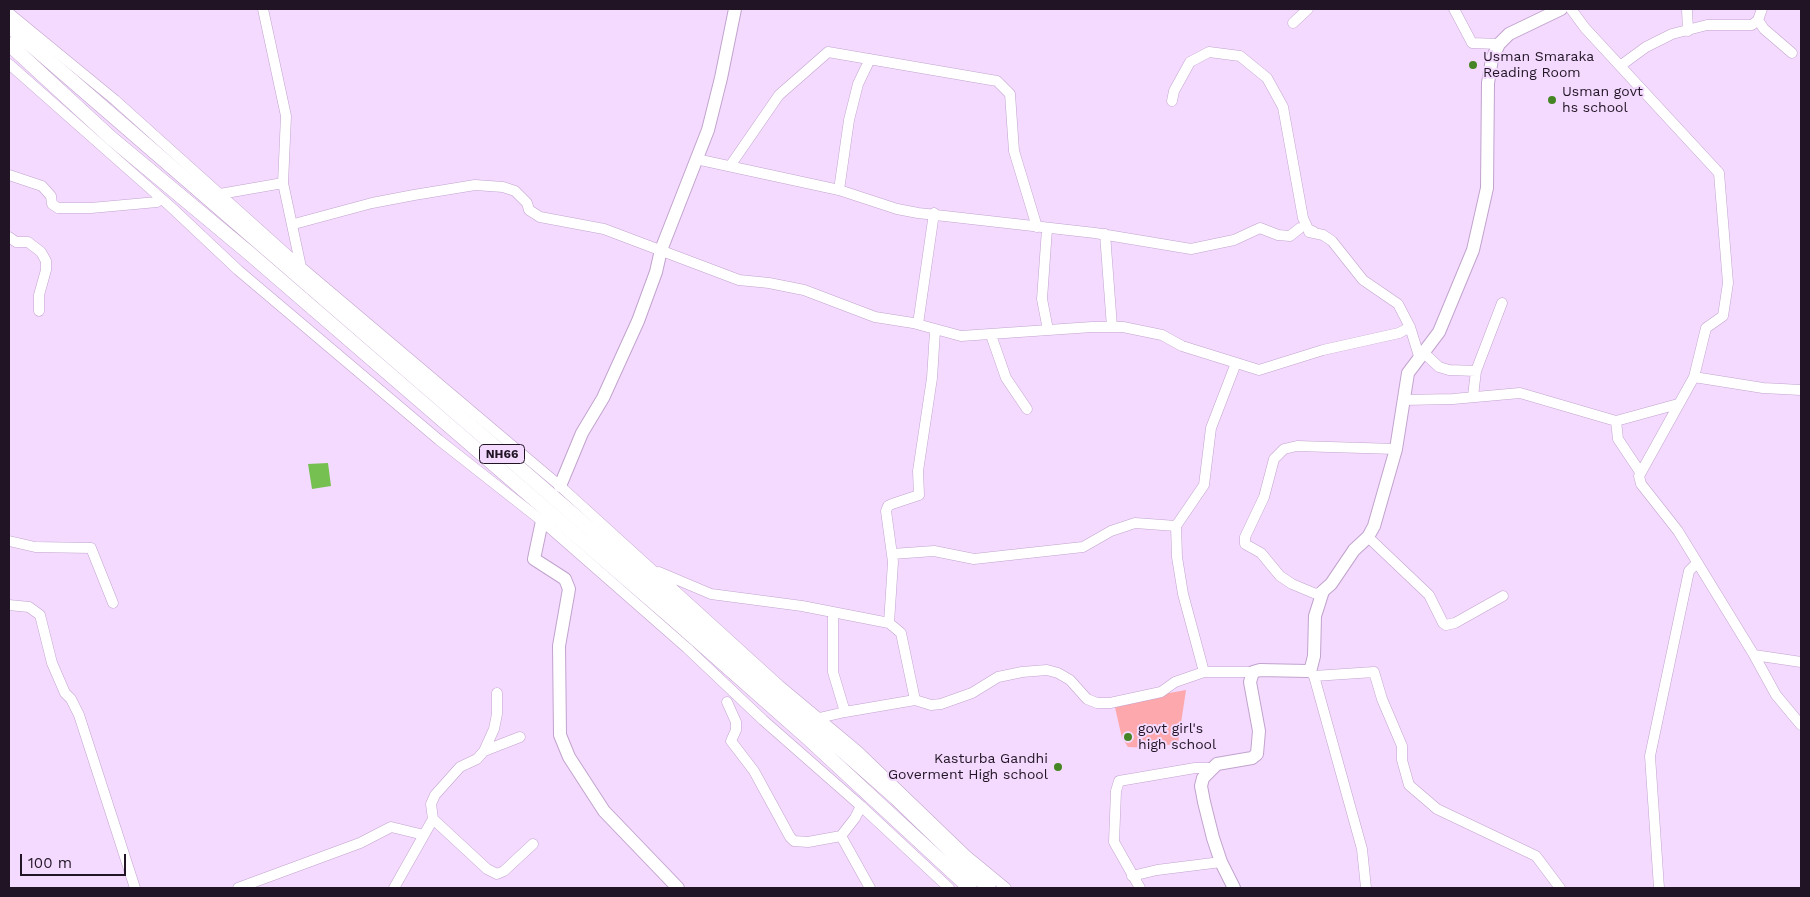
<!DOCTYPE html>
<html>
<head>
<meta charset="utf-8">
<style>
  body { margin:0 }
  #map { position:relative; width:1810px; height:897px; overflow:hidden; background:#f4dafe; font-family:"Work Sans",sans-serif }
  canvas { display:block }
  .frame { position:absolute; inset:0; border:10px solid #211525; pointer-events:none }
  .scale { position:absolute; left:20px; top:854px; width:106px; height:22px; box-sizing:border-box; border:2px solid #211525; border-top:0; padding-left:6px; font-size:15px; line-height:18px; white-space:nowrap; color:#211525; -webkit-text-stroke:4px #f4dafe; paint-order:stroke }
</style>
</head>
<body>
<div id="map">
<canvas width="1810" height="897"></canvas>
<div class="frame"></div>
<div class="scale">100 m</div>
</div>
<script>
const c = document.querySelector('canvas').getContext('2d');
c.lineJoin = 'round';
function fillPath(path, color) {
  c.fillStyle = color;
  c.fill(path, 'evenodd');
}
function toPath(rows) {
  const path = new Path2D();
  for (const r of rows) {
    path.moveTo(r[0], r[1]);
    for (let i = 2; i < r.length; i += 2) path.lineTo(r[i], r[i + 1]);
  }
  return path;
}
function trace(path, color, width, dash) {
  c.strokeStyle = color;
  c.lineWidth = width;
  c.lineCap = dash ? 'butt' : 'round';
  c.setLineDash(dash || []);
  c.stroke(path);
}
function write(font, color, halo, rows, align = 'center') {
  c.font = font + ' "Work Sans",sans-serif';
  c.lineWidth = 4;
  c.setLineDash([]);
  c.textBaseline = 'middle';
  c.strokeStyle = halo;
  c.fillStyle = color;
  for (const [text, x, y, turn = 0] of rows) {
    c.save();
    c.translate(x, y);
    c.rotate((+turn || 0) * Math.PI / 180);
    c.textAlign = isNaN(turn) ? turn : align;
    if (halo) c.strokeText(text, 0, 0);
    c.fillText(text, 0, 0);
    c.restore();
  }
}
fillPath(toPath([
  [1186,690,1178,743,1152,748,1128,747,1122,738,1114,703]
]), '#fda8ac');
fillPath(toPath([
  [328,463,331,486,312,489,308,464]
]), '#76c052');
const minor = toPath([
  [263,9,286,116,283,183,301,267],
  [1454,9,1472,43,1499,44],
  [1571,9,1585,28,1719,173,1728,283,1723,316,1706,328,1694,377,1639,476,1641,484,1678,531,1754,655,1776,695,1801,725],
  [1687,9,1688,31],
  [9,13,115,100,301,267,560,486,779,685,858,751,966,855,1006,888],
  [1758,20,1764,29,1792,53],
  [1293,23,1308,9],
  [9,64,171,207,238,270,439,440,542,521,687,648,763,720,861,806,949,888],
  [1620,66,1646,47,1672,34,1707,25,1752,25,1758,20,1762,9],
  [1172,101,1174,91,1190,62,1209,52,1240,56,1267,78,1283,107,1303,218,1308,229,1314,232],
  [696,159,839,190,897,209,918,213,1095,233,1191,249,1234,240,1260,228,1278,235,1290,236,1300,228],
  [730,166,779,95,828,52,997,81,1010,94,1014,151,1037,227],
  [9,175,42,186,51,196,52,204,58,208,91,208,157,202],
  [839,190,849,120,858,84,870,59],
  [220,194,283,183],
  [294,224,372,203,414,195,475,185,503,187,515,191,527,203,529,210,540,217,604,229,739,280,769,283,804,290,875,317,913,323,961,336,1092,327,1123,327,1162,335,1182,346,1259,370,1323,350,1399,333,1410,327],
  [1047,229,1042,299,1048,330],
  [1309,232,1323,235,1332,241,1363,280,1398,304,1410,327,1419,356],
  [1105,234,1112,327],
  [9,237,16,242,28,242,41,252,46,261,46,270,39,295,39,311],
  [918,324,934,213],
  [991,335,1006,378,1027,409],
  [1423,352,1439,367,1449,370,1476,371],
  [1694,377,1763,388,1801,390],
  [1473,396,1476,371,1502,303],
  [1404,400,1453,399,1520,393,1616,421,1678,404],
  [1616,421,1618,439,1640,472],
  [1368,537,1429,595,1443,623,1446,625,1455,623,1503,596],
  [9,541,35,547,91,548,113,603],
  [892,554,934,551,974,559,1083,547,1111,531,1135,523,1176,526],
  [659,572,711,594,802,606,889,623,901,633,915,700,931,705,941,704,972,693,998,677,1022,672,1047,670,1058,673,1070,680,1087,699,1097,703,1110,703,1161,692,1175,682,1204,672,1253,672],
  [1323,591,1316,594,1292,584,1280,576,1261,553,1245,544,1245,537,1264,497,1274,459,1284,449,1297,446,1396,449],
  [9,605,29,607,40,615,52,663,65,693,71,699,79,715,135,888],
  [833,612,833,672,845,712,915,700],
  [889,623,893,562,886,511,888,506,892,504,919,495,918,471,932,378,935,331],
  [1754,655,1801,662],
  [1204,672,1183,594,1177,557,1176,526,1204,485,1211,428,1236,363],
  [1311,672,1314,676,1362,849,1366,888],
  [1314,676,1374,672,1382,699,1402,746,1402,760,1409,785,1437,809,1536,856,1560,888],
  [727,702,736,722,736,730,731,741,754,771,790,837,794,841,808,842,841,836],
  [819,718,845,712],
  [484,751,494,729,497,714,497,693],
  [861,806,855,818,841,836,870,888],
  [433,819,487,869,497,874,504,871,533,844],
  [1132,876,1157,870,1221,862],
  [238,888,360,843,391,827,424,835],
  [394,888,433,819,431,804,435,795,460,767,477,759,484,751,520,737],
  [1140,888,1114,842,1116,791,1119,781,1195,768,1211,768],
  [1659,888,1650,756,1689,571,1697,563]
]);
const major = toPath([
  [560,486,582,433,603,398,638,321,656,272,661,250,708,130,721,78,735,9],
  [542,521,534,559,565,579,569,589,559,646,560,735,569,757,604,811,678,888],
  [1234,888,1221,862,1213,838,1204,802,1201,786,1203,778,1217,764,1252,758,1257,754,1259,731,1250,682,1253,672,1260,670,1307,671,1311,668,1314,656,1315,616,1323,591,1331,584,1354,550,1368,537,1374,526,1396,449,1408,373,1439,332,1473,250,1487,188,1488,83,1492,59,1499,44,1509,34,1561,9]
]);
const highway = toPath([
  [9,26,671,599,896,798,989,888],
  [9,44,111,138,249,253,673,619,810,740,970,888]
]);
trace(minor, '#c2a3ce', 11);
trace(major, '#c2a3ce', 14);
trace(highway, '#c2a3ce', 15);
trace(minor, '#fff', 10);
trace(major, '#fff', 12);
trace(highway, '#fff', 14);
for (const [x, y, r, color] of [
  [1473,65,5,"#468525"],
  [1552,100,5,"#468525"],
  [1128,737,5,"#468525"],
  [1058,767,5,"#468525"]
]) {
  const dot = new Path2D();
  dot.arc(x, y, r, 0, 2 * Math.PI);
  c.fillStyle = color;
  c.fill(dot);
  trace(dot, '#f4dafe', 2);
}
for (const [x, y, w] of [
  [502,454,45]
]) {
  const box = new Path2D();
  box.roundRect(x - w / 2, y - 9.5, w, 19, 4);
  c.fillStyle = '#f4dafe';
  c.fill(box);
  trace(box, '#211525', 1);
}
write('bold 12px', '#211525', null, [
  ["NH66",502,454]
]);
write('14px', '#211525', '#f4dafe', [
  ["Usman Smaraka",1483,57],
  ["Reading Room",1483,73],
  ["Usman govt",1562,92],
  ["hs school",1562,108],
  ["govt girl's",1138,729],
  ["high school",1138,745],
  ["Kasturba Gandhi",1048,759,"right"],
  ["Goverment High school",1048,775,"right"]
], 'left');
</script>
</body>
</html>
